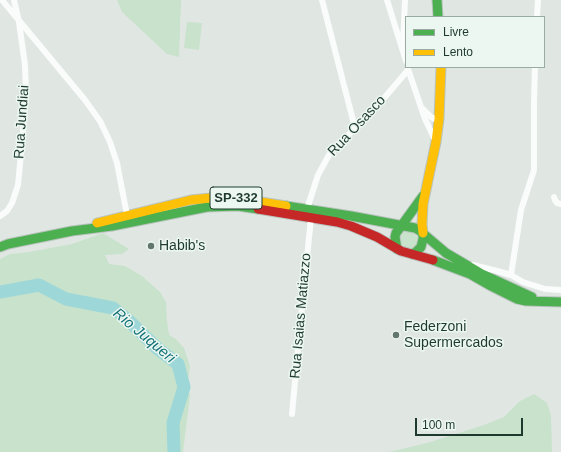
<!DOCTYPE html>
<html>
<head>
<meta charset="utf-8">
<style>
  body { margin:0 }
  #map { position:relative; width:561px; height:452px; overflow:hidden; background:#e0e7e3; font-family:Helvetica,sans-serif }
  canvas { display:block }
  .legend { position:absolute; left:405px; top:16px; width:140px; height:52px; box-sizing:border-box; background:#edf7f1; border:1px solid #9aaba3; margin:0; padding:5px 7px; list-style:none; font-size:12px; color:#1e3a2f }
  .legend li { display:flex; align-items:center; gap:8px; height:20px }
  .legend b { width:20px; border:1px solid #9aaba3 }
  .scale { position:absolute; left:415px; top:418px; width:108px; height:18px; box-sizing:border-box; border:2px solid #1e3a2f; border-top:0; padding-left:5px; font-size:12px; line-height:14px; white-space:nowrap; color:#1e3a2f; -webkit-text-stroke:3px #edf7f1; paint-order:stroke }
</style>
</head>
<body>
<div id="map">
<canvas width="561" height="452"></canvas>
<ul class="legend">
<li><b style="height:5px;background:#4caf50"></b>Livre</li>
<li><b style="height:5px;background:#ffc107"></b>Lento</li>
</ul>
<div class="scale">100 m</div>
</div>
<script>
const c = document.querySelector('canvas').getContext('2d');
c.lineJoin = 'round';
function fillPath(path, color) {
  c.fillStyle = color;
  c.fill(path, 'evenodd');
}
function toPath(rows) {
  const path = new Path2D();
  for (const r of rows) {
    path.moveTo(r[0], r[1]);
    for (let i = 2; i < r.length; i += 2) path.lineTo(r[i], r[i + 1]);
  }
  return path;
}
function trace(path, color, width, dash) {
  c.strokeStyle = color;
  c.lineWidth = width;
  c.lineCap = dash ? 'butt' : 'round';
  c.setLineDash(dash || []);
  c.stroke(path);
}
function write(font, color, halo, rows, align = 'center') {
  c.font = font + ' Helvetica,sans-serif';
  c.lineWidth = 3;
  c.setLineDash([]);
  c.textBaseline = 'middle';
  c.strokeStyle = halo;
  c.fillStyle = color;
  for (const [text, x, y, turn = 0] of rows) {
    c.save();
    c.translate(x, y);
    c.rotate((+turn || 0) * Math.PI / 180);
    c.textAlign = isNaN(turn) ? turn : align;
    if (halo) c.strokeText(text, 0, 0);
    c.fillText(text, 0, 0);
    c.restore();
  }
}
fillPath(toPath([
  [117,0,181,0,179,57,167,54,122,12],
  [187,22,202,23,199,50,184,48],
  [405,230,412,232,418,238,418,243,415,248,410,249,402,246,398,239,399,233],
  [103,233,129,249,122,254,105,255,109,264,125,266,142,276,160,292,166,302,167,321,169,335,176,339,184,348,190,366,188,382,190,396,183,452,0,452,0,259,10,254,29,252,72,244],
  [534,394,547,403,551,415,552,452,389,452,427,443,484,425,504,417,520,401]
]), '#c8e2cc');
trace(toPath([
  [0,292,39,285,66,299,113,308,128,320,158,349,178,364,184,387,173,423,174,452]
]), '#9dd7d8', 13);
const fast = toPath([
  [437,0,438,17],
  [286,206,351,216,415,228,420,231,446,253,480,273,532,297],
  [402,225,423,196],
  [0,247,8,244,72,231,112,226,207,207,238,206,258,209],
  [397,249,395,237,396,233,402,225],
  [412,254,416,252,421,247,423,239,423,233],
  [433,260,470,274,491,286,517,299,526,301,561,302]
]);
const slow = toPath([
  [97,223,191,200,220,197,235,198,286,206],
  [423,233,422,224,423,204,436,142,439,119,441,67]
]);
const jam = toPath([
  [258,209,337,222,351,226,377,237,401,251,433,260]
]);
trace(fast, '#b9c4be', 11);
trace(slow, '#b9c4be', 11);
trace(jam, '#b9c4be', 11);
trace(toPath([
  [2,0,85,100,100,121,110,142,117,163,127,215],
  [322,0,355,128],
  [387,0,406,61],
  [537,17,538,0],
  [403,44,405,0],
  [408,69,425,119,436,142],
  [423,109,431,117,435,119,439,119],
  [554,197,555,200,557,203,561,204],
  [307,209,318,175,329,155,385,97,408,70],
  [0,216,7,211,12,203,18,185,23,132,26,92,25,65,19,22,14,0],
  [473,265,497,271,511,275,523,282,545,289,561,290],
  [511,275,521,210,534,170,534,102,535,67],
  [292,414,300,327,311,218]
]), '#fafbfb', 6);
trace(fast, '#4caf50', 9);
trace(slow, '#ffc107', 9);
trace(jam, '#c62828', 9);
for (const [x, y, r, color] of [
  [151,246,4,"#62776e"],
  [396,335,4,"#62776e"]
]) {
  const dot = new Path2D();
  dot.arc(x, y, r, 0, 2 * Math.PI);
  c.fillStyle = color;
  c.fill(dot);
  trace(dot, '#edf7f1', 1.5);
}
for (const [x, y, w] of [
  [236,198,52]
]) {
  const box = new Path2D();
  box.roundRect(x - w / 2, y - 11, w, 22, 3);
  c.fillStyle = '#edf7f1';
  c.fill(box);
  trace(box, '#1e3a2f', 1);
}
write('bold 13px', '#1e3a2f', null, [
  ["SP-332",236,198]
]);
write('14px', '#1e3a2f', '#edf7f1', [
  ["Rua Jundiai",22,122,-86],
  ["Rua Osasco",357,126,-47],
  ["Rua Isaias Matiazzo",301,316,-85]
]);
write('14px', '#1e3a2f', '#edf7f1', [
  ["Habib's",159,246],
  ["Federzoni",404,327],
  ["Supermercados",404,343]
], 'left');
write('italic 15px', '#157379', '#edf7f1', [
  ["Rio Juqueri",144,336,40]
]);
</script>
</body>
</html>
